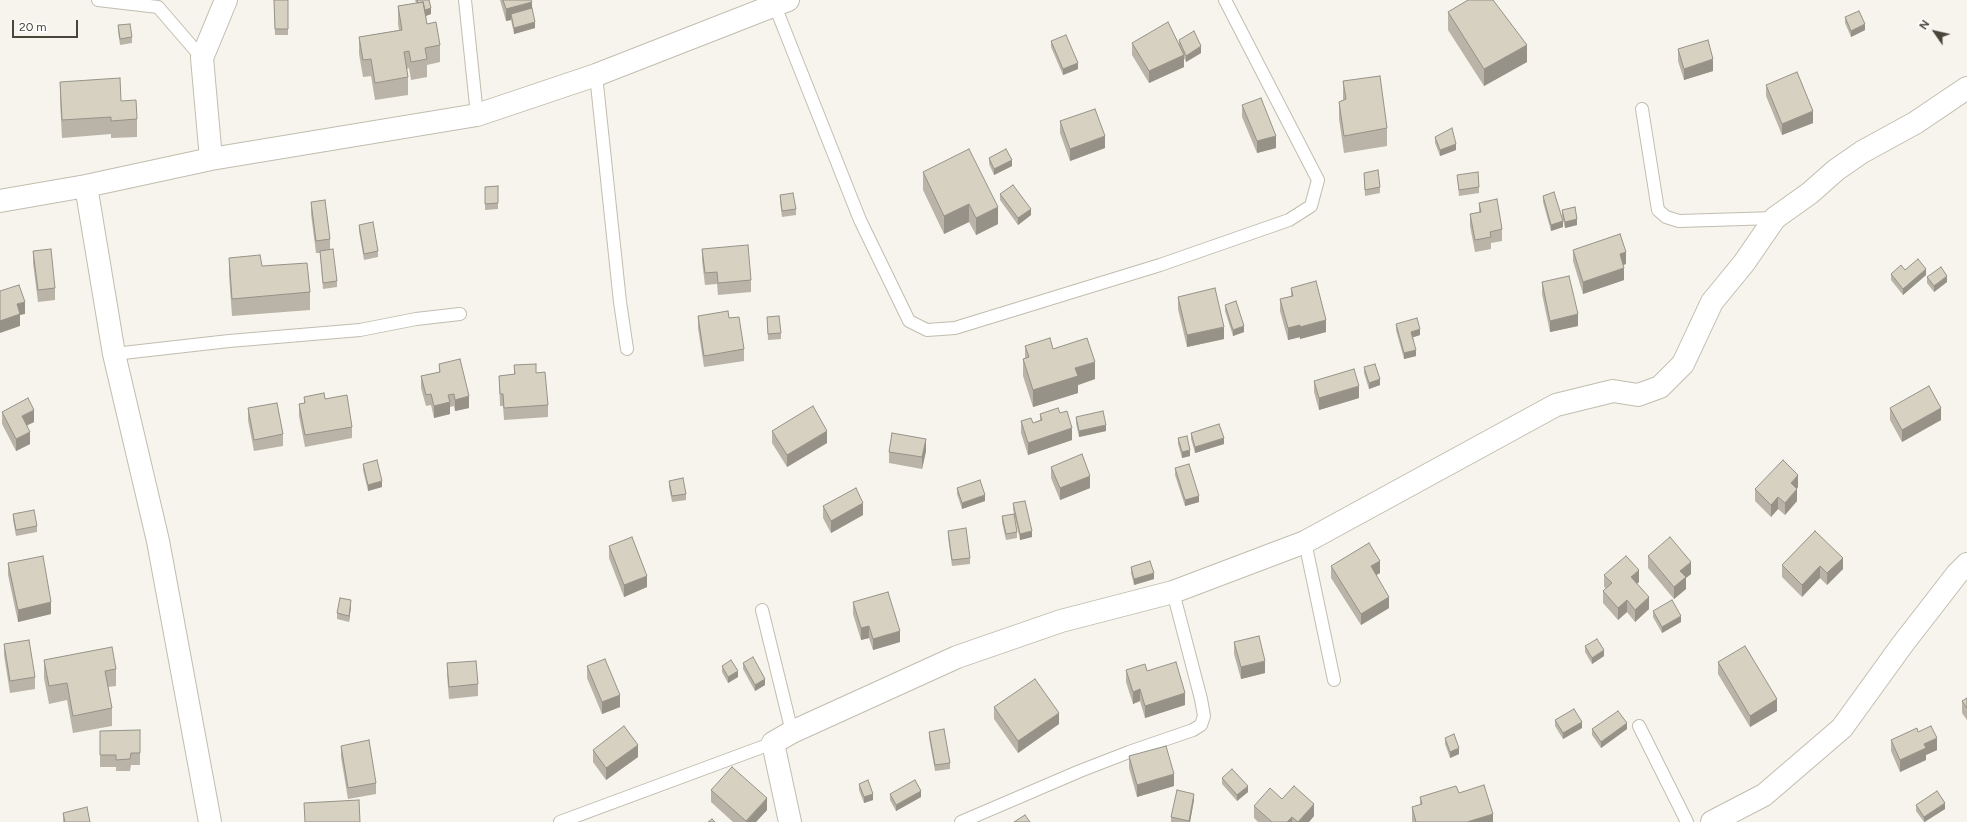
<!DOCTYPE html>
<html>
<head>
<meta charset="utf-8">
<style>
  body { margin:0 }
  #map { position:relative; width:1967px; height:822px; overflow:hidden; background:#f6f4ec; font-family:Figtree,sans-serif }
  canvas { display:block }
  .north { position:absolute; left:1915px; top:12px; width:40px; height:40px; -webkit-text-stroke:3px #fff; paint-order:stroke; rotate:304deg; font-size:11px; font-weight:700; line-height:16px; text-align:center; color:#4a453a }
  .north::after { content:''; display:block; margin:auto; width:14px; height:18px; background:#4a453a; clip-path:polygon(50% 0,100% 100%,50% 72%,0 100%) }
  .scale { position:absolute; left:12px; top:20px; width:66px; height:18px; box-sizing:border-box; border:2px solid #4a453a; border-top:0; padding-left:5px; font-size:12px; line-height:14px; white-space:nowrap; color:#4a453a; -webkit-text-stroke:3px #fff; paint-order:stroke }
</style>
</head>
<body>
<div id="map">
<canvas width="1967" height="822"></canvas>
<div class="north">N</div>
<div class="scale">20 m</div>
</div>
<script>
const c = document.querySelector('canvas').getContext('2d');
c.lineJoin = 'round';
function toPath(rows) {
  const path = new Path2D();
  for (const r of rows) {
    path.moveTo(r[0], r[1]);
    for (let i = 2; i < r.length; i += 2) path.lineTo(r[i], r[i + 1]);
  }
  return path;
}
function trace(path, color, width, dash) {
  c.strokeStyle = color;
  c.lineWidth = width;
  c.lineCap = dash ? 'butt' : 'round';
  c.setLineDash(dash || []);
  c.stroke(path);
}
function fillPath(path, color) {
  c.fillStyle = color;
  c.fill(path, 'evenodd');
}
const service = toPath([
  [98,0,158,7,202,58],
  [465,0,477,115],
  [775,6,860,220,909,321,927,330,955,328,1160,265,1289,220,1311,206,1318,180,1225,0],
  [596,75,620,302,627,349],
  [1642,109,1658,210,1666,217,1679,221,1775,218],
  [114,354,229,341,360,330,416,319,460,314],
  [1305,542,1334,680],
  [762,610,792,732],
  [1639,726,1687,822],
  [560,822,773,743],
  [961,822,1080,771,1129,752,1193,730,1201,725,1204,716,1201,699,1173,592]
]);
const minor = toPath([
  [211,159,202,58,226,0],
  [86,186,114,354,158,541,210,822],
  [0,201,86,186,211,159,477,115,596,75,788,0],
  [790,822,773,743,792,732,957,657,1061,621,1173,592,1305,542,1556,405,1613,391,1638,395,1660,387,1683,364,1712,302,1744,263,1775,218,1810,193,1836,170,1862,152,1915,123,1967,88],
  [1712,822,1764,795,1842,728,1902,645,1957,574,1967,564]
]);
trace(service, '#c1bdaf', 14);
trace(minor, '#c1bdaf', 24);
trace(service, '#fff', 12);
trace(minor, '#fff', 22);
fillPath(toPath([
  [274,0,288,0,288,35,275,35],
  [415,0,429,0,431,14,426,16,427,24,440,45,440,62,427,65,427,77,411,80,409,68,407,69,408,77,408,95,375,100,371,76,363,77,359,54,359,37,399,30,398,24,398,6,416,3],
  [500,0,531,0,532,8,535,28,514,34,511,20,506,21],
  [1448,12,1527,62,1484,86,1448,30],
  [1845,17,1865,30,1851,37,1845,23],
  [118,25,132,37,132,43,120,45,118,31],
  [1179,40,1201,53,1186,62,1184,58,1184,67,1149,83,1132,55,1132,43,1179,45],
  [1051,41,1078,69,1063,75,1051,47],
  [1678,49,1713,71,1684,80,1678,61],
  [1343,81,1387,128,1387,146,1344,153,1339,119,1339,102,1343,100],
  [60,82,121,101,137,119,137,137,111,138,111,134,62,138,60,100],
  [1766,85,1813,123,1782,135,1766,96],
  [1242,105,1276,148,1257,153,1242,117],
  [1060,121,1105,148,1070,161,1060,133],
  [1435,137,1456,150,1440,156,1435,143],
  [989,158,1012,166,994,175,989,164],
  [923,172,998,224,976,235,969,222,944,234,923,190],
  [1364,173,1380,187,1380,193,1365,196],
  [1457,175,1479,187,1479,193,1459,196],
  [498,186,498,209,485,210,485,187],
  [1000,194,1031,215,1018,225,1000,200],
  [780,195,796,209,796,215,782,217,780,201],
  [1543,196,1563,227,1551,231,1543,202],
  [311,202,330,239,330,250,337,281,337,287,323,289,320,253,316,253,311,214],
  [1479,203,1502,229,1502,241,1491,243,1491,249,1475,252,1470,226,1470,214,1479,212],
  [1562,210,1577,225,1565,228,1562,216],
  [359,225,378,251,378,257,364,260,359,231],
  [702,249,751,280,751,292,718,295,717,284,705,285,702,261],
  [1573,250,1626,264,1623,265,1624,280,1583,294,1573,261],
  [33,251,55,288,55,300,38,302,33,263],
  [229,258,262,266,310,292,310,310,232,316,229,275],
  [1891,274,1926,275,1903,295,1891,280],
  [1927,277,1947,282,1934,292,1927,283],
  [1542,282,1578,326,1550,332,1542,294],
  [1291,288,1326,332,1300,339,1300,337,1288,340,1280,311,1280,299,1291,296],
  [1178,297,1224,339,1187,347,1178,309],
  [1225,305,1244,332,1233,336,1225,311],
  [698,316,729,318,744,349,744,361,704,367,698,328],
  [767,317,781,333,781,339,768,340],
  [1396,324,1420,335,1413,337,1416,356,1404,359,1396,330],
  [1025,346,1053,349,1095,379,1078,385,1078,393,1033,407,1023,376,1023,359,1025,358],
  [439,364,469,408,455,411,454,406,450,407,450,414,434,418,431,405,426,406,421,388,421,376,439,372],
  [514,365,536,373,548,405,548,417,504,420,503,406,500,406,499,376,514,374],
  [1364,367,1380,385,1369,389,1364,373],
  [1314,381,1359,398,1319,410,1314,392],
  [304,397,325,399,352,427,352,438,305,447,299,416,299,404,304,403],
  [248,408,283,434,283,446,254,451,248,420],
  [1890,408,1941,420,1902,442,1890,420],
  [2,412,34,422,27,425,30,444,16,451,2,424],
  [1060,413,1072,440,1028,455,1021,433,1021,421,1033,423,1040,420,1040,414],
  [1076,417,1106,431,1079,437,1076,423],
  [772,431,827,443,787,467,772,443],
  [1191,433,1224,444,1195,453,1191,439],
  [1178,438,1190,456,1182,458,1178,444],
  [926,451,922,469,889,463,889,452],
  [363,464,382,487,368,491,363,470],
  [1051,467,1090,488,1060,500,1051,478],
  [1175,468,1199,502,1185,506,1175,475],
  [669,481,686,494,686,500,672,502,669,487],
  [1798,487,1797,489,1797,501,1785,515,1778,509,1771,517,1755,501,1755,489],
  [957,488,985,501,962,509,957,494],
  [1013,503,1032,537,1020,540,1013,509],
  [823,506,863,515,831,533,823,518],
  [13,514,37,526,37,532,16,536,13,520],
  [1002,516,1017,532,1017,538,1006,540,1002,522],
  [948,531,970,558,970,564,952,566,948,537],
  [1815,531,1843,569,1827,585,1820,578,1802,597,1782,577,1782,565],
  [609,546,647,587,624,597,609,558],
  [1648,556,1691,574,1686,578,1686,589,1674,599,1648,568],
  [8,563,51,614,18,622,8,575],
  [1331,566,1380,573,1376,575,1389,608,1361,625,1331,578],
  [1131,567,1154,579,1134,585,1131,573],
  [1604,575,1639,582,1637,583,1649,609,1635,622,1627,612,1618,620,1603,603,1603,591,1606,588,1604,587],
  [853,602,900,642,873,650,869,638,861,640,853,614],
  [351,606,349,622,337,619,337,613],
  [1653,611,1681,622,1662,633,1653,617],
  [1234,642,1265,673,1241,679,1234,654],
  [4,644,35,677,35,689,10,693,4,655],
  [1585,646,1604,656,1592,664,1585,652],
  [44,660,116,669,116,686,108,687,112,708,112,726,73,733,67,700,49,704,44,678],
  [1718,662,1777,711,1750,727,1718,674],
  [447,663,478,684,478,696,449,699,447,675],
  [743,663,765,685,755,691,743,669],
  [587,666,620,707,602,714,587,678],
  [722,666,738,677,728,683,722,672],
  [1126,670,1147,671,1185,705,1145,718,1140,701,1133,704,1126,682],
  [1967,698,1967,720,1962,713,1962,701],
  [994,707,1059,724,1018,753,994,719],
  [1555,720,1582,728,1563,739,1555,726],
  [1592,729,1627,729,1601,748,1592,735],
  [140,730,140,765,131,765,130,771,116,771,116,767,100,767,100,731],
  [929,732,950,763,950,769,935,771,929,738],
  [1918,732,1937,750,1926,755,1926,760,1900,772,1891,751,1891,740],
  [1445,738,1459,754,1450,758,1445,744],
  [341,746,376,783,376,794,348,799,341,757],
  [593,750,638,757,606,780,593,762],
  [1129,756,1174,786,1137,797,1129,768],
  [1222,778,1248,792,1237,801,1222,784],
  [859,784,873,800,864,803,859,790],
  [711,790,767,810,756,822,733,822,711,802],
  [1459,793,1493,822,1412,822,1412,807,1420,805,1420,797],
  [890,794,921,797,896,811,890,800],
  [1282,799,1314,816,1309,822,1258,822,1254,818,1254,806],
  [1194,800,1190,822,1171,822,1171,817],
  [1916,805,1945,809,1925,822,1924,822,1916,811],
  [63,813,90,822,63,822]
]), '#b9b4a7');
fillPath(toPath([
  [532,2,532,14,511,14,511,20,506,21,506,9],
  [431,8,431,14,420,18,420,12],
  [535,22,535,28,514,34,514,28],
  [1865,24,1865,30,1851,37,1851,31],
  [1527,45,1527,62,1484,86,1484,69],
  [1201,46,1201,53,1186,62,1186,56],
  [1184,55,1184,67,1149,83,1149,71],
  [1713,59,1713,71,1684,80,1684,69],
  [1078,63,1078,69,1063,75,1063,69],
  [1813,111,1813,123,1782,135,1782,124],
  [1105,136,1105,148,1070,161,1070,149],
  [1276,136,1276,148,1257,153,1257,141],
  [1456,144,1456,150,1440,156,1440,150],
  [1012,160,1012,166,994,175,994,169],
  [969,204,969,222,944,234,944,216],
  [998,207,998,224,976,235,976,218],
  [1031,209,1031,215,1018,225,1018,218],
  [1577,219,1577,225,1565,228,1565,222],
  [1563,221,1563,227,1551,231,1551,225],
  [1626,252,1626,264,1620,266,1620,254],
  [1624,268,1624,280,1583,294,1583,282],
  [1926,269,1926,275,1903,295,1903,289],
  [1947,276,1947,282,1934,292,1934,286],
  [25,302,25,314,20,315,20,326,0,333,0,321,17,304],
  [1578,314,1578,326,1550,332,1550,321],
  [1326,320,1326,332,1300,339,1300,327],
  [1300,325,1300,337,1288,340,1288,328],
  [1244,326,1244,332,1233,336,1233,330],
  [1224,327,1224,339,1187,347,1187,335],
  [1420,329,1420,335,1411,338,1411,332],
  [1416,350,1416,356,1404,359,1404,353],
  [1095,362,1095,379,1078,385,1078,393,1033,407,1033,390,1075,368],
  [1380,379,1380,385,1369,389,1369,383],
  [1359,386,1359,398,1319,410,1319,398],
  [469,396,469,408,455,411,455,400],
  [450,402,450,414,434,418,434,406],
  [1941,408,1941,420,1902,442,1902,430],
  [34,410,34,422,22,428,22,416],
  [1106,425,1106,431,1079,437,1079,431],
  [1072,428,1072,440,1028,455,1028,443],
  [827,431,827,443,787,467,787,455],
  [30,432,30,444,16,451,16,439],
  [1224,438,1224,444,1195,453,1195,447],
  [926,439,926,451,922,469,922,457],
  [1190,450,1190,456,1182,458,1182,452],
  [1798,475,1798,487,1791,495,1791,483],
  [1090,476,1090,488,1060,500,1060,488],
  [382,481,382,487,368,491,368,485],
  [1797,489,1797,501,1785,515,1785,503],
  [985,495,985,501,962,509,962,503],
  [1199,496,1199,502,1185,506,1185,500],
  [1778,497,1778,509,1771,517,1771,505],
  [863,503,863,515,831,533,831,521],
  [1032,531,1032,537,1020,540,1020,534],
  [1843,558,1843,569,1827,585,1827,573],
  [1380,561,1380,573,1371,578,1371,566],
  [1691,562,1691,574,1686,578,1686,589,1674,599,1674,587,1680,571],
  [1820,566,1820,578,1802,597,1802,585],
  [1639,570,1639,582,1631,589,1631,577],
  [1154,573,1154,579,1134,585,1134,579],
  [647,576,647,587,624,597,624,585],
  [1389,597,1389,608,1361,625,1361,614],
  [1649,597,1649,609,1635,622,1635,610],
  [351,600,351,606,349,622,349,616],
  [1627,600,1627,612,1618,620,1618,608],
  [51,602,51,614,18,622,18,610],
  [1681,616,1681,622,1662,633,1662,627],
  [869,626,869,638,861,640,861,628],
  [900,631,900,642,873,650,873,639],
  [1604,650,1604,656,1592,664,1592,658],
  [1265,661,1265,673,1241,679,1241,667],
  [738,671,738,677,728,683,728,677],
  [765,679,765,685,755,691,755,685],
  [1140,689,1140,701,1133,704,1133,692],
  [1185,693,1185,705,1145,718,1145,706],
  [620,695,620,707,602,714,602,702],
  [1777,699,1777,711,1750,727,1750,716],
  [1059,713,1059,724,1018,753,1018,741],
  [1582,722,1582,728,1563,739,1563,733],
  [1627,723,1627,729,1601,748,1601,742],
  [1937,738,1937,750,1926,755,1926,760,1900,772,1900,760,1924,744],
  [638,745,638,757,606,780,606,768],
  [1459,748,1459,754,1450,758,1450,752],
  [1174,774,1174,786,1137,797,1137,785],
  [1248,786,1248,792,1237,801,1237,795],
  [921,791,921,797,896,811,896,805],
  [873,794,873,800,864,803,864,797],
  [1194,794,1194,800,1190,822,1189,822],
  [767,798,767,810,756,822,746,822],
  [1945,803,1945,809,1924,822,1924,817],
  [1314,804,1314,816,1309,822,1298,822],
  [1493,814,1493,822,1467,822],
  [1292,817,1292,822,1287,822]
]), '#969288');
const building = toPath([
  [274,0,288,0,288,29,275,29,274,0],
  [417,0,429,0,431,8,425,10,423,2,418,3,417,0],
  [503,0,531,0,532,2,506,9,503,0],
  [1468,0,1493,0,1527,45,1484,69,1448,12,1468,0],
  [423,2,427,24,436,22,440,45,425,48,427,59,411,62,409,51,404,52,408,77,375,83,371,59,363,60,359,37,402,30,398,6,423,2],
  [532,8,535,22,514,28,511,14,532,8],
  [1859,11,1865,24,1851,31,1845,17,1859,11],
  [1168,22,1184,55,1149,71,1132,43,1168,22],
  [130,24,132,37,120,39,118,25,130,24],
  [1194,31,1201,46,1186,56,1179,40,1194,31],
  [1066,35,1078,63,1063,69,1051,41,1066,35],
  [1708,40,1713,59,1684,69,1678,49,1708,40],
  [1797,72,1813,111,1782,124,1766,85,1797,72],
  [1380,76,1387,128,1344,136,1339,102,1346,99,1343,81,1380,76],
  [120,78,121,101,136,100,137,119,111,121,111,117,62,120,60,82,120,78],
  [1261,98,1276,136,1257,141,1242,105,1261,98],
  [1095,109,1105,136,1070,149,1060,121,1095,109],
  [1452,128,1456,144,1440,150,1435,137,1452,128],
  [969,149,998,207,976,218,969,204,944,216,923,172,969,149],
  [1006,149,1012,160,994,169,989,158,1006,149],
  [1378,170,1380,187,1365,190,1364,173,1378,170],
  [1478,172,1479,187,1459,190,1457,175,1478,172],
  [1013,185,1031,209,1018,218,1000,194,1013,185],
  [498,186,498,203,485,204,485,187,498,186],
  [1554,192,1563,221,1551,225,1543,196,1554,192],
  [793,193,796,209,782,211,780,195,793,193],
  [1497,199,1502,229,1490,232,1491,237,1475,240,1470,214,1481,212,1479,203,1497,199],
  [325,200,330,239,316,241,311,202,325,200],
  [1575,207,1577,219,1565,222,1562,210,1575,207],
  [373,222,378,251,364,254,359,225,373,222],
  [1620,234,1626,252,1620,254,1624,268,1583,282,1573,250,1620,234],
  [748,245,751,280,718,283,717,272,705,273,702,249,748,245],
  [51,249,55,288,38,290,33,251,51,249],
  [333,249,337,281,323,283,320,251,333,249],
  [260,255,262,266,307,263,310,292,232,299,229,258,260,255],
  [1918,259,1926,269,1903,289,1891,274,1901,265,1905,270,1918,259],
  [1941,267,1947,276,1934,286,1927,277,1941,267],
  [1569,276,1578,314,1550,321,1542,282,1569,276],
  [1316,281,1326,320,1300,327,1300,325,1288,328,1280,299,1293,296,1291,288,1316,281],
  [19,285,25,302,17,304,20,314,0,321,0,291,19,285],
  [1215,288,1224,327,1187,335,1178,297,1215,288],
  [1236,301,1244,326,1233,330,1225,305,1236,301],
  [728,311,729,318,739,317,744,349,704,356,698,316,728,311],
  [779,316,781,333,768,334,767,317,779,316],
  [1417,318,1420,329,1411,332,1416,350,1404,353,1396,324,1417,318],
  [1050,338,1053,349,1087,338,1095,362,1075,368,1078,376,1033,390,1023,359,1029,357,1025,346,1050,338],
  [460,359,469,396,455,400,454,394,448,395,450,402,434,406,431,394,426,395,421,376,440,372,439,364,460,359],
  [536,364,536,373,545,372,548,405,504,408,503,394,500,394,499,376,515,374,514,365,536,364],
  [1375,364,1380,379,1369,383,1364,367,1375,364],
  [1354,369,1359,386,1319,398,1314,381,1354,369],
  [1929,386,1941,408,1902,430,1890,408,1929,386],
  [324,393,325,399,347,395,352,427,305,435,299,404,305,403,304,397,324,393],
  [28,398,34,410,22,416,30,432,16,439,2,412,28,398],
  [277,403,283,434,254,440,248,408,277,403],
  [813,406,827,431,787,455,772,431,813,406],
  [1058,408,1060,413,1067,411,1072,428,1028,443,1021,421,1031,418,1033,423,1042,420,1040,414,1058,408],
  [1103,411,1106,425,1079,431,1076,417,1103,411],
  [1219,424,1224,438,1195,447,1191,433,1219,424],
  [892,433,926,439,922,457,889,452,892,433],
  [1187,436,1190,450,1182,452,1178,438,1187,436],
  [1082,454,1090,476,1060,488,1051,467,1082,454],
  [377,460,382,481,368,485,363,464,377,460],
  [1783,460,1798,475,1791,483,1797,489,1785,503,1778,497,1771,505,1755,489,1783,460],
  [1189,464,1199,496,1185,500,1175,468,1189,464],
  [683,478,686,494,672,496,669,481,683,478],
  [980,480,985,495,962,503,957,488,980,480],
  [856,488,863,503,831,521,823,506,856,488],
  [1025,501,1032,531,1020,534,1013,503,1025,501],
  [34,510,37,526,16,530,13,514,34,510],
  [1014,514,1017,532,1006,534,1002,516,1014,514],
  [966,528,970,558,952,560,948,531,966,528],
  [1815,531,1843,558,1827,573,1820,566,1802,585,1782,565,1815,531],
  [632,537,647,576,624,585,609,546,632,537],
  [1670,537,1691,562,1680,571,1686,577,1674,587,1648,556,1670,537],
  [1369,543,1380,561,1371,566,1389,597,1361,614,1331,566,1369,543],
  [43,556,51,602,18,610,8,563,43,556],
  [1626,556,1639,570,1631,577,1649,597,1635,610,1627,600,1618,608,1603,591,1612,583,1604,575,1626,556],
  [1150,561,1154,573,1134,579,1131,567,1150,561],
  [888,592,900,631,873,639,869,626,861,628,853,602,888,592],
  [340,598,351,600,349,616,337,613,340,598],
  [1672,600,1681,616,1662,627,1653,611,1672,600],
  [1259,636,1265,661,1241,667,1234,642,1259,636],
  [1597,639,1604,650,1592,658,1585,646,1597,639],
  [29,640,35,677,10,681,4,644,29,640],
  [1745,646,1777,699,1750,716,1718,662,1745,646],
  [112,647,116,669,105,671,112,708,73,716,67,683,49,686,44,660,112,647],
  [753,657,765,679,755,685,743,663,753,657],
  [605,659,620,695,602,702,587,666,605,659],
  [731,660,738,671,728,677,722,666,731,660],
  [476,661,478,684,449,687,447,663,476,661],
  [1176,662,1185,693,1145,706,1140,689,1133,692,1126,670,1145,664,1147,671,1176,662],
  [1035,679,1059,713,1018,741,994,707,1035,679],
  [1967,698,1967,708,1962,701,1967,698],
  [1574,709,1582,722,1563,733,1555,720,1574,709],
  [1618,711,1627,723,1601,742,1592,729,1618,711],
  [624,726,638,745,606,768,593,750,624,726],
  [1931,726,1937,738,1924,744,1926,748,1900,760,1891,740,1917,728,1918,732,1931,726],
  [944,729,950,763,935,765,929,732,944,729],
  [140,730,140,753,131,753,130,759,116,760,116,755,100,755,100,731,140,730],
  [1454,734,1459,748,1450,752,1445,738,1454,734],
  [369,740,376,783,348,788,341,746,369,740],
  [1166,746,1174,774,1137,785,1129,756,1166,746],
  [732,767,767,798,746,821,711,790,732,767],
  [1232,769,1248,786,1237,795,1222,778,1232,769],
  [868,780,873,794,864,797,859,784,868,780],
  [915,780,921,791,896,805,890,794,915,780],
  [1484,785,1493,814,1467,822,1416,822,1412,807,1422,804,1420,797,1456,786,1459,793,1484,785],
  [1294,786,1314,804,1298,822,1292,817,1287,822,1272,822,1254,806,1270,788,1282,799,1294,786],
  [1177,790,1194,794,1189,821,1171,817,1177,790],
  [1937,791,1945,803,1924,817,1916,805,1937,791],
  [359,800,360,822,305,822,304,803,359,800],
  [87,807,90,822,65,822,63,813,87,807],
  [1025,815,1030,822,1014,822,1025,815],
  [712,819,715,822,708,822,712,819]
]);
fillPath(building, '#d7d1c2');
trace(building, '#969288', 1);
</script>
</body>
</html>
